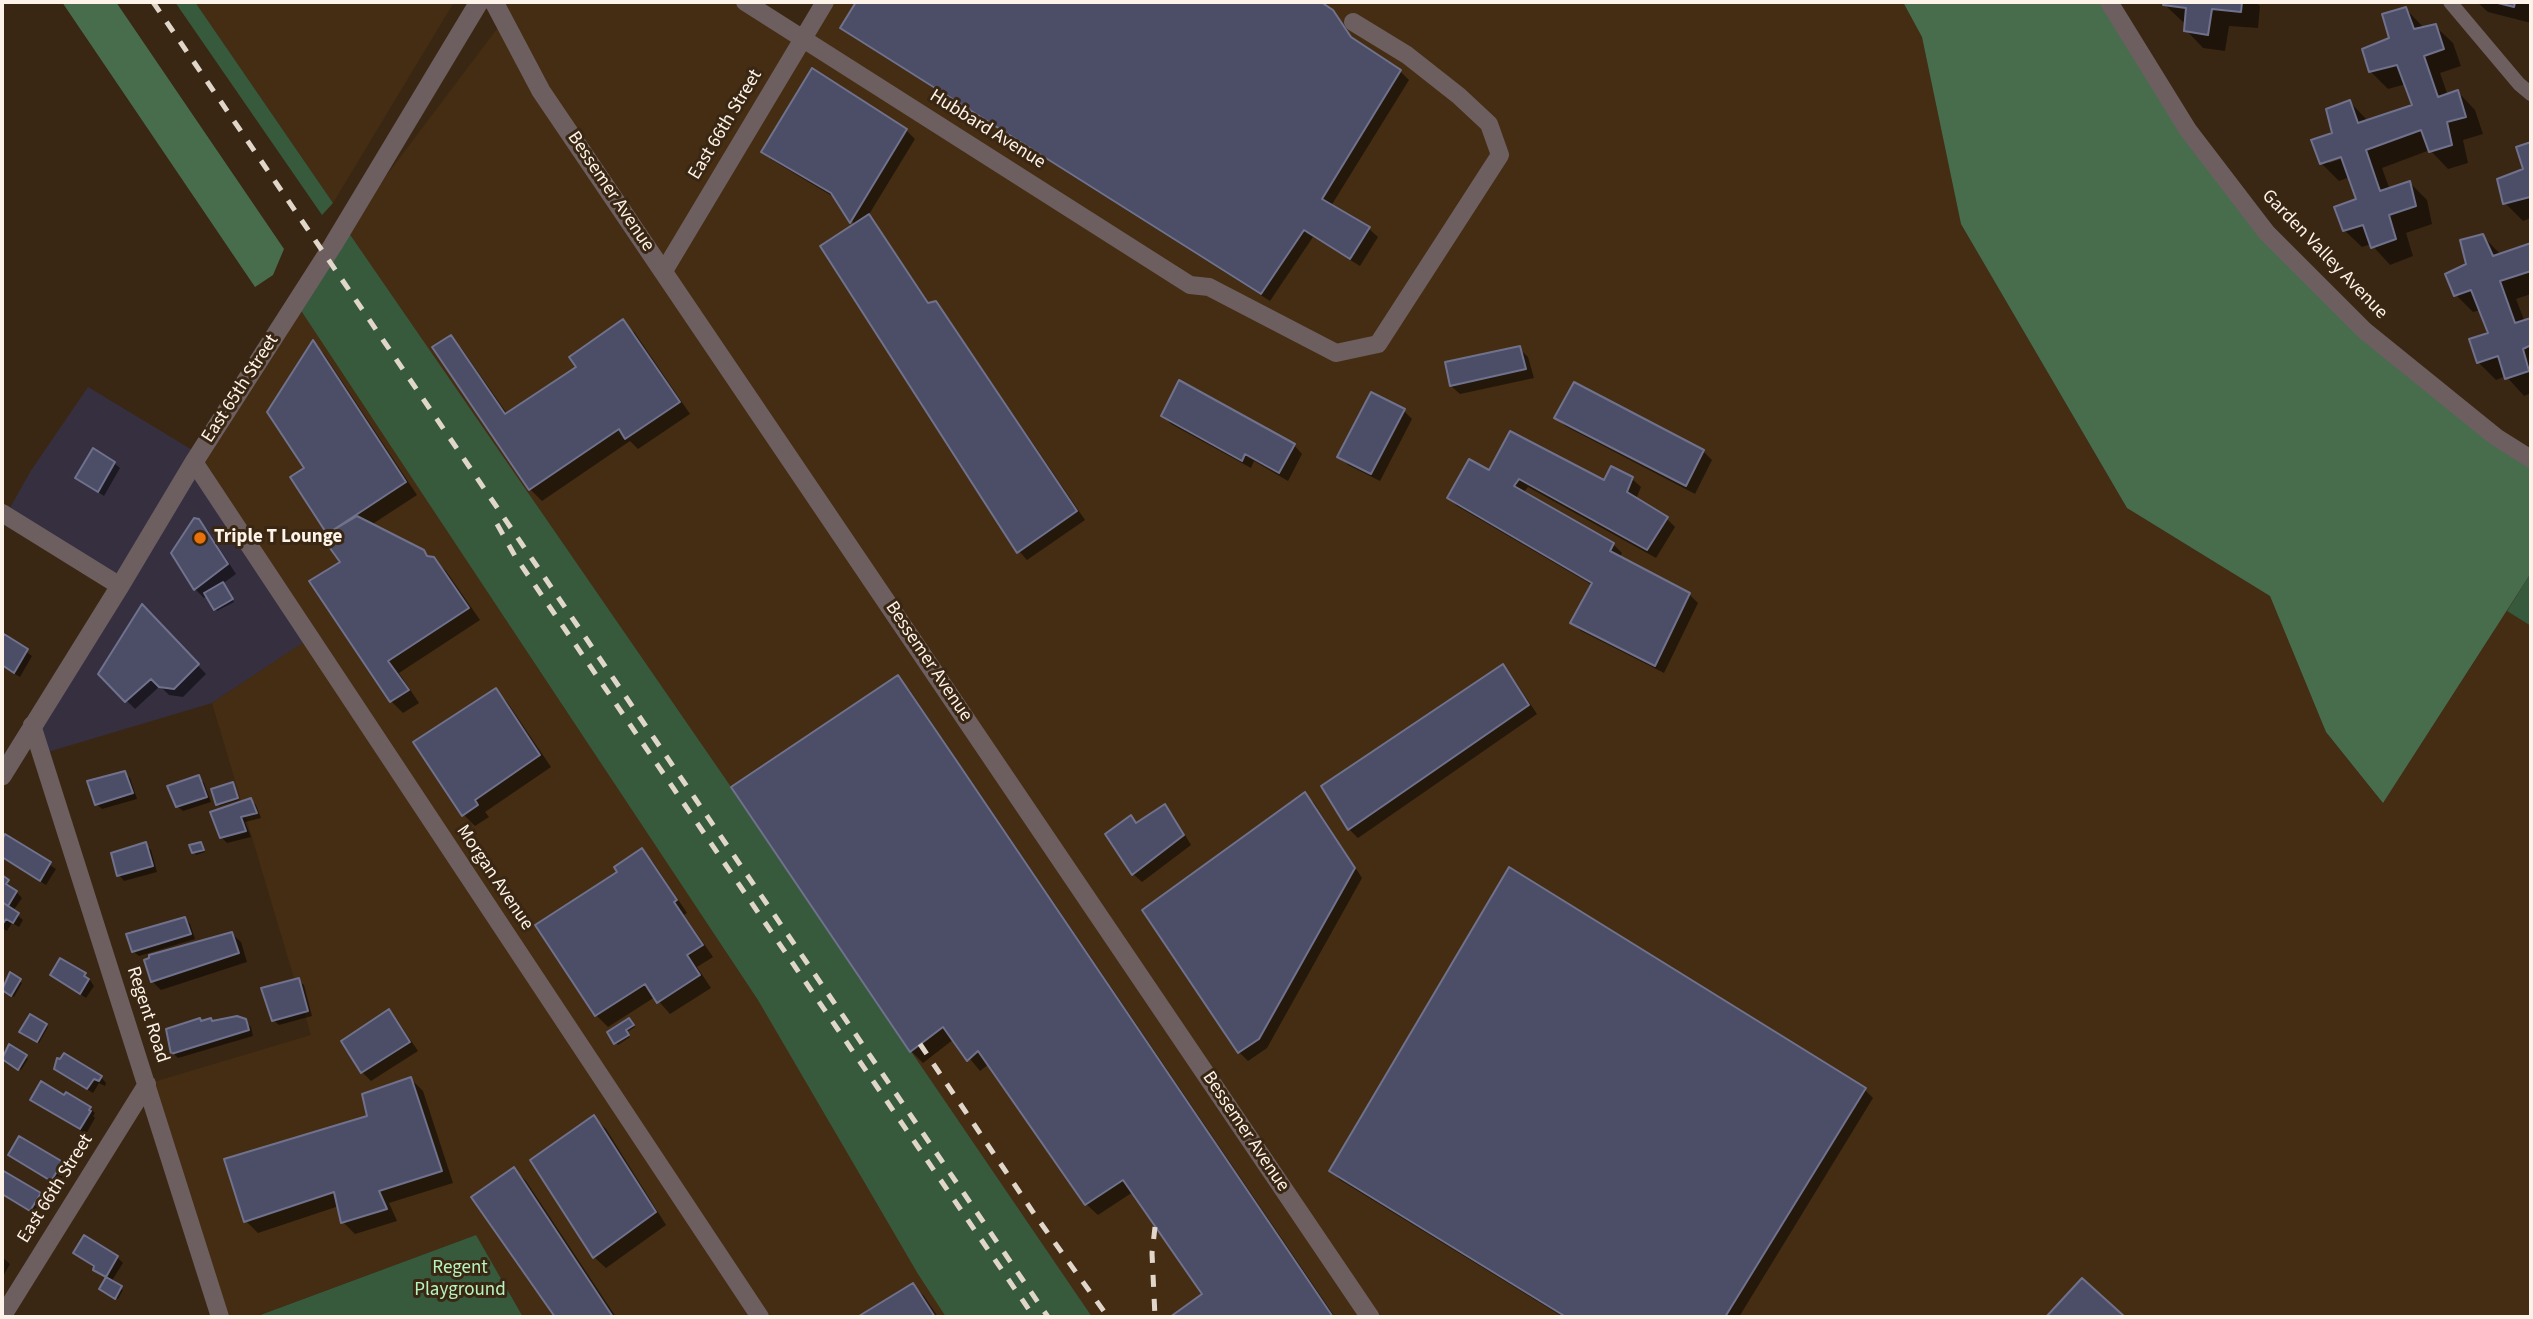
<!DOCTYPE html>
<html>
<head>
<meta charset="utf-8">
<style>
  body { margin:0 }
  #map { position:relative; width:2533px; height:1319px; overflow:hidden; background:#3a2713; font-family:"Source Sans 3",sans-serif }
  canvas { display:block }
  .frame { position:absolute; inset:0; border:4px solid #fdf3e9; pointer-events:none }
</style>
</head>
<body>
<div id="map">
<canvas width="2533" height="1319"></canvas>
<div class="frame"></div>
</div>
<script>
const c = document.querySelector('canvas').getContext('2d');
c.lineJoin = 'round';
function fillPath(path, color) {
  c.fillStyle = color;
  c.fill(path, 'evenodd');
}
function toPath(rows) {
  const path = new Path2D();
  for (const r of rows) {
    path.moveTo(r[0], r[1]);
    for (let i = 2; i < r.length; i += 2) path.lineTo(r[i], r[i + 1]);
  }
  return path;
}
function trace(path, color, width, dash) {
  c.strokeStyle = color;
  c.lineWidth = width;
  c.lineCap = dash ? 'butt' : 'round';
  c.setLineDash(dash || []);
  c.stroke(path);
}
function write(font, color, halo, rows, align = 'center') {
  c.font = font + ' "Source Sans 3",sans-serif';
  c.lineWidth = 6;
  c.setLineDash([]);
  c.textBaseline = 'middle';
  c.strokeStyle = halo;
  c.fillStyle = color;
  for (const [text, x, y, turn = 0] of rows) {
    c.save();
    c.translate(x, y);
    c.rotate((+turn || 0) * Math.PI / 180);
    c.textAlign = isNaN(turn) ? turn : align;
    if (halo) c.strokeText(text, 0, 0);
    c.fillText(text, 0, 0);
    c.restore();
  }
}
fillPath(toPath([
  [88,387,199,454,311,638,212,703,41,754,32,725,120,586,6,515,30,472]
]), '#362f40');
fillPath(toPath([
  [195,2,454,2,333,203],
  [494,2,745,2,803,38,825,2,1903,2,1922,37,1961,224,2127,508,2270,596,2326,732,2383,803,2507,611,2531,626,2531,1317,523,1317,476,1235,255,1317,220,1317,147,1084,311,1035,212,703,310,638,194,462,325,257,503,21]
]), '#452d13');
fillPath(toPath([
  [175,2,195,2,333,203,322,215],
  [344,226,731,787,1092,1317,946,1317,918,1274,758,1000,296,303],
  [2531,573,2531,626,2507,611],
  [476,1235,523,1317,255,1317]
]), '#375a3d');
fillPath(toPath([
  [62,2,116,2,284,249,273,275,255,287],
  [1903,2,2109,2,2188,130,2365,331,2531,459,2531,573,2383,803,2326,732,2270,596,2127,508,1961,224,1922,37]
]), '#486d4d');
fillPath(toPath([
  [858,2,1317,2,1341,21,1355,42,1400,71,1409,80,1331,206,1369,229,1378,237,1360,266,1313,237,1270,301,851,36,842,27],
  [2166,2,2256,2,2260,6,2258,28,2229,26,2225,51,2203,48,2186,30,2186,23,2183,22,2165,5],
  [2477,2,2531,2,2531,23,2488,12],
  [2406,9,2424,28,2435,26,2453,43,2461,66,2440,73,2448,96,2458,92,2475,110,2483,134,2463,140,2468,163,2448,169,2430,150,2382,168,2390,190,2410,183,2427,200,2432,224,2406,233,2413,256,2390,265,2371,244,2362,247,2344,230,2358,200,2350,177,2339,181,2321,163,2350,102,2367,120,2414,106,2406,84,2388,89,2371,72,2364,50,2392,39],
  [2349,153,2350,156,2329,163,2329,160],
  [906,130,915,139,868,216,877,225,930,304,935,303,944,312,1085,520,1027,560,1019,551,855,225,837,199,772,160,763,152],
  [2531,144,2531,218,2523,221,2505,203,2525,170,2519,148],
  [2483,236,2501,255,2531,245,2531,294,2516,299,2525,322,2531,320,2531,393,2524,396,2506,376,2496,380,2478,362,2491,334,2481,310,2473,312,2456,295],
  [623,322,635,333,690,414,638,449,630,441,542,501,530,489,451,337,462,349,508,415,578,367],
  [313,342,324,354,417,495,371,525,433,559,446,571,480,620,399,673,419,703,403,713,391,701,342,562,329,535,292,478,306,469],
  [1519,348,1528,357,1534,378,1460,394,1451,386],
  [1404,411,1412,419,1380,481,1348,465,1340,456],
  [1163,416,1294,445,1302,454,1288,481,1254,461,1251,468,1171,424],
  [1556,418,1703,451,1712,460,1695,494,1565,426],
  [114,463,120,468,104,496,77,478],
  [1612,468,1632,479,1641,487,1636,499,1667,519,1675,527,1656,558,1528,487,1523,493,1613,544,1622,553,1619,558,1689,594,1698,603,1664,673,1581,631,1572,623,1592,585,1457,506,1449,498,1490,472,1605,482],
  [198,520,207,529,236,574,222,584,234,602,217,611,207,596,204,598,195,589,173,553],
  [142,606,206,674,183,697,169,695,160,686,135,709,100,674],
  [5,637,32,656,20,677,2,666,2,643],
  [1503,667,1511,675,1537,714,1358,838,1349,829],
  [898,678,909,689,1335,1317,1173,1317,1204,1294,1133,1192,1098,1215,1086,1204,989,1064,980,1071,954,1039,923,1063,911,1051],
  [496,690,507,702,551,767,485,812,489,817,475,826,463,814],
  [124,772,130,778,137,799,102,809,96,804],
  [198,777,204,783,211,802,183,811,177,806],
  [232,784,239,800,220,806,218,804],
  [1305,795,1314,803,1362,878,1267,1048,1248,1061,1239,1052],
  [251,800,256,805,261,818,245,822,251,837,227,843,221,837],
  [1164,806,1173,815,1191,845,1142,882,1133,874,1130,817,1138,824],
  [6,836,56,869,46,885,2,858,2,843],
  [145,844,151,850,157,872,124,881,119,875],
  [201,844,205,852,196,855,194,852],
  [642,850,653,862,687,913,684,915,713,957,697,967,711,988,670,1014,655,997,608,1027,596,1015,620,873],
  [2,877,22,898,13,911,23,920,19,927,12,923,7,931,2,928],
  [185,919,190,924,195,939,139,956,133,951],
  [232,934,241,942,247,962,161,990,152,981],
  [61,960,90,980,94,986,86,998,52,975],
  [10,975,22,983,14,997,2,989],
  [298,980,304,985,312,1016,279,1025,273,1020],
  [389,1011,397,1020,418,1051,371,1081,362,1072],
  [245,1021,251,1027,253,1036,178,1058,173,1053,202,1023],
  [631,1022,635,1027,627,1032,630,1037,618,1045,616,1043],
  [46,1025,48,1027,39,1043,23,1034],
  [10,1046,28,1059,21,1070,2,1058],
  [56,1069,101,1077,106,1083,105,1086,99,1083,93,1093],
  [411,1079,423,1091,453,1183,389,1203,397,1221,355,1234,343,1222,339,1206,258,1233,246,1221],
  [1865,1090,1873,1098,1739,1317,1563,1317,1340,1180,1331,1171],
  [32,1099,90,1108,95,1113,93,1116,95,1118,86,1134],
  [594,1117,606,1129,666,1225,606,1268,594,1257],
  [10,1154,62,1163,67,1169,57,1185],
  [514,1169,526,1181,616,1317,557,1317,474,1198],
  [2,1172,45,1200,36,1215,2,1194],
  [75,1253,117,1257,123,1263,111,1282,123,1290,118,1299,103,1291,107,1278],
  [2,1257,10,1264,2,1278],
  [913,1285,924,1296,938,1317,861,1316]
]), '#0007');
const building = toPath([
  [856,2,1321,2,1333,10,1351,37,1401,70,1322,199,1370,227,1350,259,1304,230,1261,294,840,28,856,2],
  [2164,2,2242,2,2241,12,2212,9,2208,35,2184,31,2186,8,2163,5,2164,2],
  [2494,2,2515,2,2514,7,2494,2],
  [2406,7,2414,29,2436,24,2444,49,2424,56,2438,97,2458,90,2466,117,2447,122,2452,145,2429,152,2421,130,2366,150,2380,191,2410,181,2416,206,2389,215,2396,239,2371,248,2363,225,2343,231,2334,207,2356,199,2341,157,2320,164,2311,140,2332,133,2326,109,2350,100,2358,123,2412,105,2397,65,2369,72,2362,49,2389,38,2382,14,2406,7],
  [812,68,907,129,850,223,831,193,761,152,812,68],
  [2531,142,2531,199,2530,197,2503,204,2497,179,2523,169,2516,147,2531,142],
  [869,214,928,303,936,301,1077,511,1017,553,820,246,869,214],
  [2483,234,2493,256,2531,243,2531,271,2500,281,2515,323,2531,318,2531,345,2523,349,2529,371,2505,379,2498,356,2477,363,2469,339,2488,333,2471,290,2454,296,2445,274,2466,264,2460,240,2483,234],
  [623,319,680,402,625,439,619,429,529,490,432,347,451,335,505,414,576,367,569,357,623,319],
  [313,340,406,482,327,534,290,477,304,468,267,412,313,340],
  [1520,346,1526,369,1450,386,1445,362,1520,346],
  [1179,380,1295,444,1279,473,1245,454,1242,461,1161,416,1179,380],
  [1574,382,1704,450,1686,486,1554,418,1574,382],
  [1371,392,1405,409,1371,474,1337,457,1371,392],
  [1510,431,1604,480,1611,466,1633,477,1627,492,1668,517,1647,550,1519,479,1514,486,1614,543,1610,551,1690,593,1655,666,1570,623,1592,583,1447,498,1469,459,1489,470,1510,431],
  [93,448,115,462,98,492,75,478,93,448],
  [357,516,424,550,427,556,434,557,469,608,388,661,409,690,390,702,309,581,340,562,322,537,357,516],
  [194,518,199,519,228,564,194,590,171,553,194,518],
  [223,582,233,599,214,610,204,593,223,582],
  [142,604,199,664,174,689,159,687,151,679,125,702,98,674,142,604],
  [4,634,28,649,14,673,2,665,2,638,4,634],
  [1503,664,1529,705,1348,830,1321,786,1503,664],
  [898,675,956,760,1333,1317,1170,1317,1202,1294,1123,1180,1085,1205,978,1051,967,1061,943,1027,910,1052,731,787,898,675],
  [496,688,540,755,475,800,478,805,462,816,413,742,496,688],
  [125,771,133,793,95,805,87,781,125,771],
  [199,775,207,797,176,807,167,786,199,775],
  [233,782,238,798,216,805,211,789,233,782],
  [1305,792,1355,868,1259,1039,1238,1053,1142,910,1305,792],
  [251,798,257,813,241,817,246,831,220,838,210,812,251,798],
  [1165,804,1184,835,1132,875,1105,834,1131,815,1136,823,1165,804],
  [5,834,51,862,40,881,2,857,2,840,5,834],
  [146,842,153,866,117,876,111,853,146,842],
  [201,842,204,850,192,853,189,845,201,842],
  [642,848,677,900,674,902,703,945,687,955,700,975,657,1003,645,984,595,1016,535,925,617,872,614,867,642,848],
  [1509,867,1866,1088,1725,1317,1566,1317,1329,1171,1509,867],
  [2,875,9,880,6,884,17,891,8,906,2,902,2,875],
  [2,902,19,913,13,923,6,919,2,925,2,902],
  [185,917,191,934,132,952,126,934,185,917],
  [232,932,239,953,151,982,144,960,149,958,149,955,232,932],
  [60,958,86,973,84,976,89,979,80,994,50,975,60,958],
  [10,972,21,979,11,996,2,990,10,972],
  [299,978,308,1011,272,1021,261,988,299,978],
  [389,1009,410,1042,361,1073,341,1041,389,1009],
  [30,1014,47,1024,37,1042,19,1032,30,1014],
  [237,1016,246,1019,249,1030,171,1054,166,1029,200,1018,201,1021,211,1018,212,1021,237,1016],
  [629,1018,634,1025,626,1030,629,1035,614,1044,607,1032,629,1018],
  [9,1044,27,1055,18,1070,2,1059,9,1044],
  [64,1053,102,1076,99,1081,94,1079,87,1089,54,1069,57,1058,60,1059,64,1053],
  [411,1077,442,1171,379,1191,387,1209,341,1223,334,1192,244,1222,224,1159,367,1116,362,1094,411,1077],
  [41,1081,64,1095,66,1092,91,1107,89,1110,91,1111,80,1129,30,1100,41,1081],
  [594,1115,656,1212,593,1258,530,1160,594,1115],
  [19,1136,63,1162,51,1181,8,1155,19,1136],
  [514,1167,613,1317,555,1317,471,1197,514,1167],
  [2,1170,41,1193,30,1211,2,1194,2,1170],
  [84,1235,118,1256,106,1277,93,1270,94,1266,73,1253,84,1235],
  [106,1277,122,1286,115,1299,99,1289,106,1277],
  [2082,1278,2125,1317,2046,1317,2082,1278],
  [913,1283,935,1317,859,1316,913,1283]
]);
fillPath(building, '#4c4d67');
trace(building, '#70728d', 2);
trace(toPath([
  [2450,2,2519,84,2531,94]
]), '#6d5f60', 14);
trace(toPath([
  [745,2,1190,285,1209,287,1336,353,1378,344,1500,155,1489,124,1459,96,1407,55,1353,22],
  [2109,2,2188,130,2266,232,2365,331,2496,437,2531,459],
  [664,271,825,2],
  [194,462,760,1317],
  [2,513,120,586],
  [32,725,220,1317],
  [2,1317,147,1084]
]), '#6d5f60', 18);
trace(toPath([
  [494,2,541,91,1370,1317],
  [2,776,120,586,194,462,333,245,479,2]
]), '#6d5f60', 19);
trace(toPath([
  [153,2,1048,1317],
  [497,524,515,556,1034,1317],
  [920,1044,1035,1215,1108,1317],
  [1155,1227,1152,1253,1155,1317]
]), '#e1d6ca', 5, [12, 12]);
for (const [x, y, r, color] of [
  [200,538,7,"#e8710a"]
]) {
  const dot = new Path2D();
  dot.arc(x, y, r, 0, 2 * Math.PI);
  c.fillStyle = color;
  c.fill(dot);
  trace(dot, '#3a2713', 2.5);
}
write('19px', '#fdf3e9', '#3a2713', [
  ["East 66th Street",726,125,-59],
  ["Hubbard Avenue",987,130,32],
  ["Bessemer Avenue",610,192,56],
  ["Garden Valley Avenue",2324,255,46],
  ["East 65th Street",241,389,-57],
  ["Bessemer Avenue",928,662,56],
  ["Morgan Avenue",494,878,56],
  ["Regent Road",147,1015,72],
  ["Bessemer Avenue",1245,1132,56],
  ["East 66th Street",56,1189,-58]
]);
write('bold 19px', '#fdf3e9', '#3a2713', [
  ["Triple T Lounge",214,538]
], 'left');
write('19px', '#b7f5bf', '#3a2713', [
  ["Regent",460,1269],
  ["Playground",460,1291]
]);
</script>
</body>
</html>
